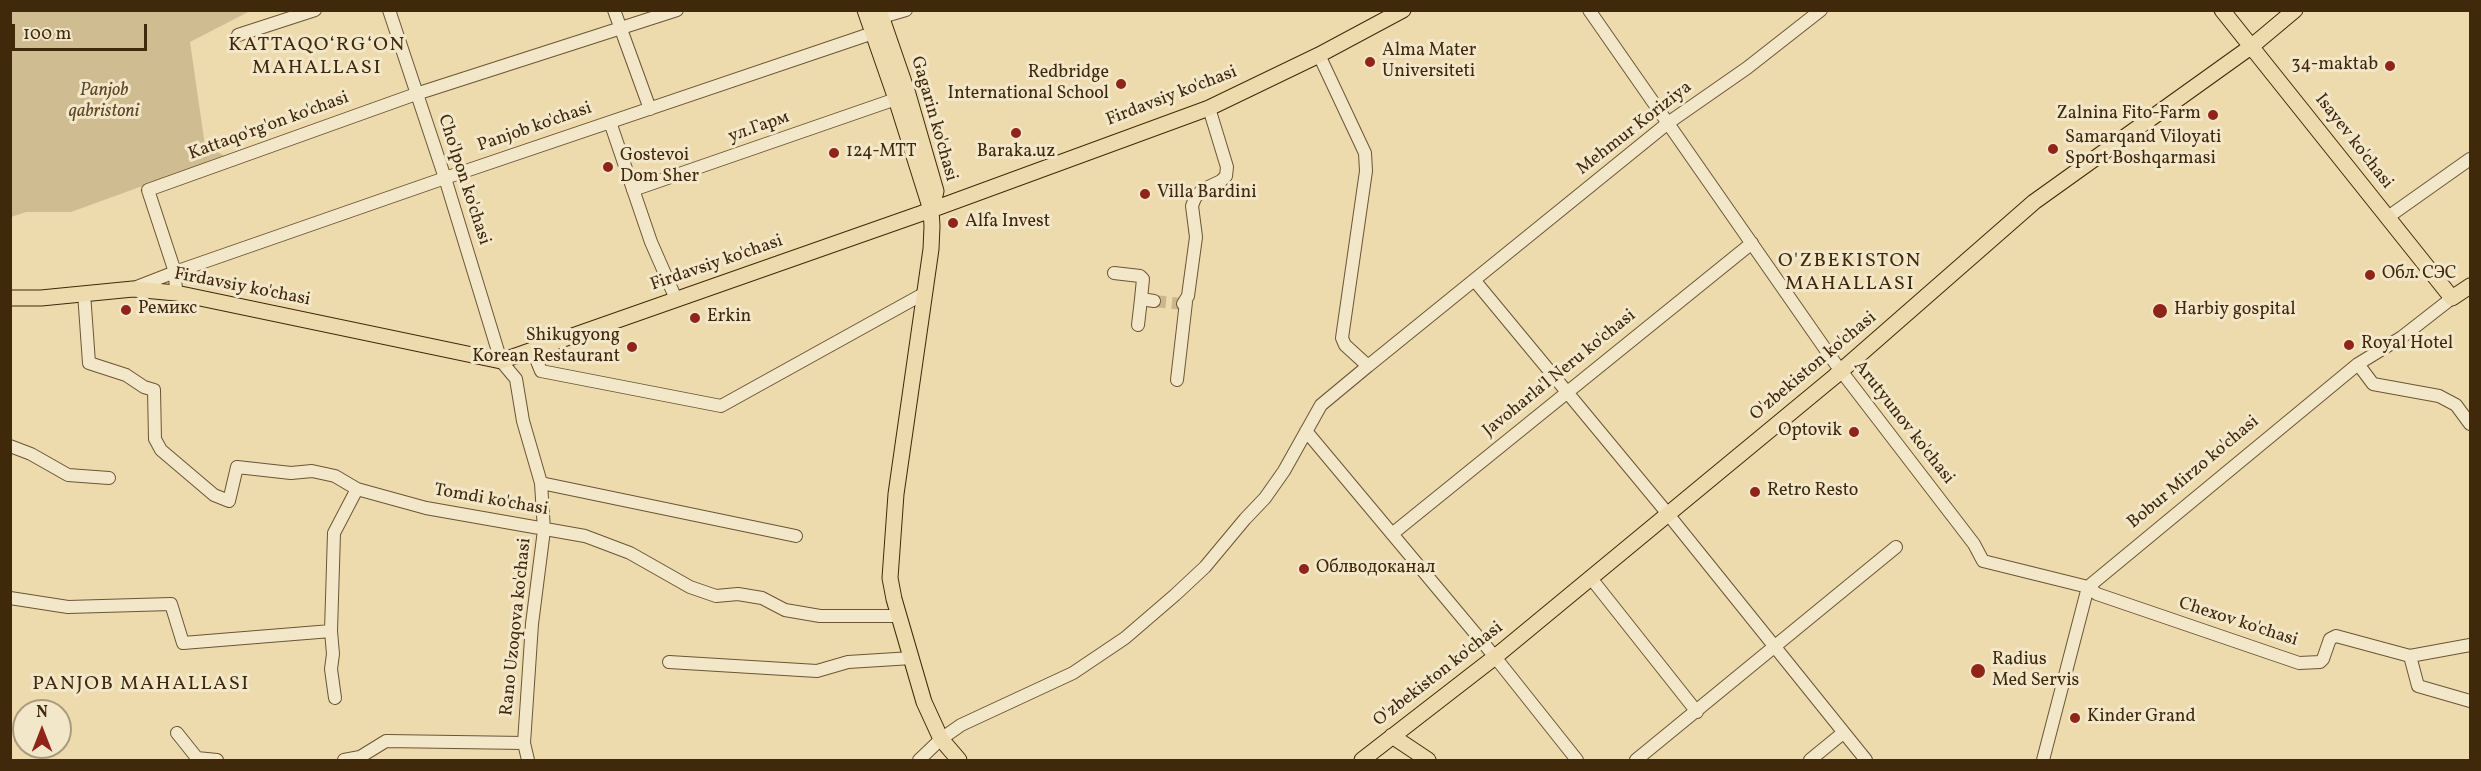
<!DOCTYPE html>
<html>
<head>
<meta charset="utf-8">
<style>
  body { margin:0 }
  #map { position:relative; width:2481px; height:771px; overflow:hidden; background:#eddaad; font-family:Vollkorn,serif }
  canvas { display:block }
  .frame { position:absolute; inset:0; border:12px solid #40290b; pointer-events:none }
  .north { position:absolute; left:12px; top:699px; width:60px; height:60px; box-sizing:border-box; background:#f3e7ca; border:2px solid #ab9b7e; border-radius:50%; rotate:0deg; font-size:16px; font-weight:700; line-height:24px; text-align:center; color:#40290b }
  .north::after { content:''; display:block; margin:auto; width:21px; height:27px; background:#8f2418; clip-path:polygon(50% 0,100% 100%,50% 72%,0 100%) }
  .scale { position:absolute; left:12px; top:24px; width:135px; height:27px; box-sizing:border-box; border:3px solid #40290b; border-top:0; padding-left:8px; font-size:18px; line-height:21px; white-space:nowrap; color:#40290b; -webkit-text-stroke:4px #f3e7ca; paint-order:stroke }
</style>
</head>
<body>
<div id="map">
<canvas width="2481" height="771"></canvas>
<div class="frame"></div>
<div class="north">N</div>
<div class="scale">100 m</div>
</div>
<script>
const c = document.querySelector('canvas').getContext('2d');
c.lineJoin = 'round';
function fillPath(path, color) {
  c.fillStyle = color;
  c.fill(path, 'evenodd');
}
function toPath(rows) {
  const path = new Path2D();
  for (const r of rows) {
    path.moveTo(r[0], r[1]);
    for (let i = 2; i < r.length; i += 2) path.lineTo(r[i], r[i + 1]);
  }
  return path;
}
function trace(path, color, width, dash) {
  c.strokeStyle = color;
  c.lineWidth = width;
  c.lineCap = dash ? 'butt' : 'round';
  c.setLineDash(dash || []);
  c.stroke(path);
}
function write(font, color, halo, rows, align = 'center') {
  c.font = font + ' Vollkorn,serif';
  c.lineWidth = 6;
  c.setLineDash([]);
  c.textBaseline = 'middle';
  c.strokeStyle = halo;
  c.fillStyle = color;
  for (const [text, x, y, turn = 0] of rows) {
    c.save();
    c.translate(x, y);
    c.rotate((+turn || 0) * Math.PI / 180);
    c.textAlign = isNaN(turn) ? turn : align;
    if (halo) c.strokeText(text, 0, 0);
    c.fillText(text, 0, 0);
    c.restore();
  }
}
fillPath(toPath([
  [11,11,250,11,190,42,205,146,225,156,71,212,26,212,11,217]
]), '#d0bc91');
trace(toPath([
  [1154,301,1183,304]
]), '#cab78d', 12, [12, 6]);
const minor = toPath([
  [389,10,445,178,501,361,516,379,523,421,541,483,544,530,532,624,524,743,528,760],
  [614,10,650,109],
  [1589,10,1835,363,1974,544,1983,561,2088,587,2097,594,2299,663,2320,662,2323,659,2330,639,2336,636,2410,656,2470,645],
  [882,17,906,10],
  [238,35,315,10],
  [610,122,651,242,676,299],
  [633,190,896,99],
  [2388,217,2470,159],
  [1114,273,1140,276,1143,279,1141,299],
  [1475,281,1663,508,1866,760],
  [134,288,175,272,445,178,873,33],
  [84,293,89,363,126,375,144,387,154,390,155,439,161,450,214,495,229,501,237,467,291,473,312,471,335,476,357,489],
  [176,293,175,272,148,190,416,94,677,10],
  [1183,304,1188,296,1196,237,1192,206,1195,198,1202,190,1221,181,1226,176,1227,167,1209,108],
  [1138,325,1141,299,1154,301],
  [532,349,541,371,721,406,925,293],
  [2358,364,2373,384,2439,396,2456,405,2470,424],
  [1368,366,1668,123,1747,68,1821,10],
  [1177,380,1186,302],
  [1306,431,1495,657,1577,760],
  [10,446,31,454,68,475,109,478],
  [541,483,796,536],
  [1392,534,1752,243],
  [1590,577,1697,712],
  [10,598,68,607,171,604,183,643,331,631,334,533,357,489,426,508,585,536,630,553,690,587,716,596,738,594,762,598,785,610,820,616,899,616],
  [331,631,333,654,331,669,335,698],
  [2410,656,2418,686,2470,701],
  [669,662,817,671,848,662,912,658],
  [177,733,197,758,217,760],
  [344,760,360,757,386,741,524,743],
  [919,760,941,739,961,725,1073,673,1125,638,1175,595,1205,567,1245,519,1265,498,1284,471,1321,405,1368,366,1345,345,1342,338,1366,171,1365,153,1319,55],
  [1636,760,1896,547],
  [1810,760,1843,733],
  [2043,760,2088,587,2358,364,2402,337,2452,298]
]);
const major = toPath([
  [865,10,896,99,931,210,932,226,931,249,896,494,890,578,894,599,924,702,941,739,959,760],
  [879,10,908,94,936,191,931,210],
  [2222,10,2452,298,2470,286],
  [10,298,41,298,133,289,176,293,501,361,931,210,1209,108,1319,55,1403,10],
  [1392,736,1428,760],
  [1362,760,1495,657,1834,377,2034,202,2252,46,2295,10]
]);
trace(minor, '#6b5534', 14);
trace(major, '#40290b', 17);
trace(minor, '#f3e7ca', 12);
trace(major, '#eddaad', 15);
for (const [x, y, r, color] of [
  [1370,62,6,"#8f2418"],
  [2390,66,6,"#8f2418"],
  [1121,84,6,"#8f2418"],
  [2213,115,6,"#8f2418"],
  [1016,133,6,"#8f2418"],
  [2053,149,6,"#8f2418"],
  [834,153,6,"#8f2418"],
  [608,167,6,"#8f2418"],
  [1145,194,6,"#8f2418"],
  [953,223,6,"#8f2418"],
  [2370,275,6,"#8f2418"],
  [126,310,6,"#8f2418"],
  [2160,311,8,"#8f2418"],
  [695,318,6,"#8f2418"],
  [2349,345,6,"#8f2418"],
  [632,347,6,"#8f2418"],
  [1854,432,6,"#8f2418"],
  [1755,492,6,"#8f2418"],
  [1304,569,6,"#8f2418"],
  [1978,671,8,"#8f2418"],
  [2075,718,6,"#8f2418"]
]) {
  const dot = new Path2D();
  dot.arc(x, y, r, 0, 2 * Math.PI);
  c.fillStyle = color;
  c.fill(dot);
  trace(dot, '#f3e7ca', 2);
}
write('18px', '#40290b', '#f3e7ca', [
  ["Alma Mater",1382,52],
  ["Universiteti",1382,73],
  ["34-maktab",2378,66,"right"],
  ["Redbridge",1109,74,"right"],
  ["International School",1109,95,"right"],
  ["Zalnina Fito-Farm",2201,115,"right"],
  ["Samarqand Viloyati",2065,139],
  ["Sport Boshqarmasi",2065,160],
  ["124-MTT",846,153],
  ["Baraka.uz",1016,153,"center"],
  ["Gostevoi",620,157],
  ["Dom Sher",620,178],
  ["Villa Bardini",1157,194],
  ["Alfa Invest",965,223],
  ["Обл. СЭС",2382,275],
  ["Ремикс",138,310],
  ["Harbiy gospital",2174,311],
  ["Erkin",707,318],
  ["Shikugyong",620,337,"right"],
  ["Korean Restaurant",620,358,"right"],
  ["Royal Hotel",2361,345],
  ["Optovik",1842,432,"right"],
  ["Retro Resto",1767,492],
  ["Облводоканал",1316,569],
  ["Radius",1992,661],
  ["Med Servis",1992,682],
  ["Kinder Grand",2087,718]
], 'left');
write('italic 18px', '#5d4626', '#f3e7ca', [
  ["Panjob",104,92],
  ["qabristoni",104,113]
]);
write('18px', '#40290b', '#f3e7ca', [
  ["Firdavsiy ko'chasi",1172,97,-21],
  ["Gagarin ko'chasi",933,119,74],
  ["Kattaqo'rg'on ko'chasi",269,127,-20],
  ["Panjob ko'chasi",535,128,-19],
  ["ул.Гарм",759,128,-19],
  ["Mehmur Koriziya",1635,129,-38],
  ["Isayev ko'chasi",2353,142,52],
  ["Cho'lpon ko'chasi",463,180,72],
  ["Firdavsiy ko'chasi",717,264,-19],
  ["Firdavsiy ko'chasi",242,288,11],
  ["O'zbekiston ko'chasi",1814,367,-40],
  ["Javoharla'l Neru ko'chasi",1560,374,-39],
  ["Arutyunov ko'chasi",1903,423,52],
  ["Bobur Mirzo ko'chasi",2194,473,-40],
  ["Tomdi ko'chasi",491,501,10],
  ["Chexov ko'chasi",2238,623,18],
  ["Rano Uzoqova ko'chasi",517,627,-84],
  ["O'zbekiston ko'chasi",1439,675,-38]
]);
c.letterSpacing = '1.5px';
write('20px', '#40290b', '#f3e7ca', [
  ["KATTAQO‘RG‘ON",317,46],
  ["MAHALLASI",317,69],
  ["O'ZBEKISTON",1850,262],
  ["MAHALLASI",1850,285],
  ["PANJOB MAHALLASI",141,685]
]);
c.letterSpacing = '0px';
</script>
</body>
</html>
